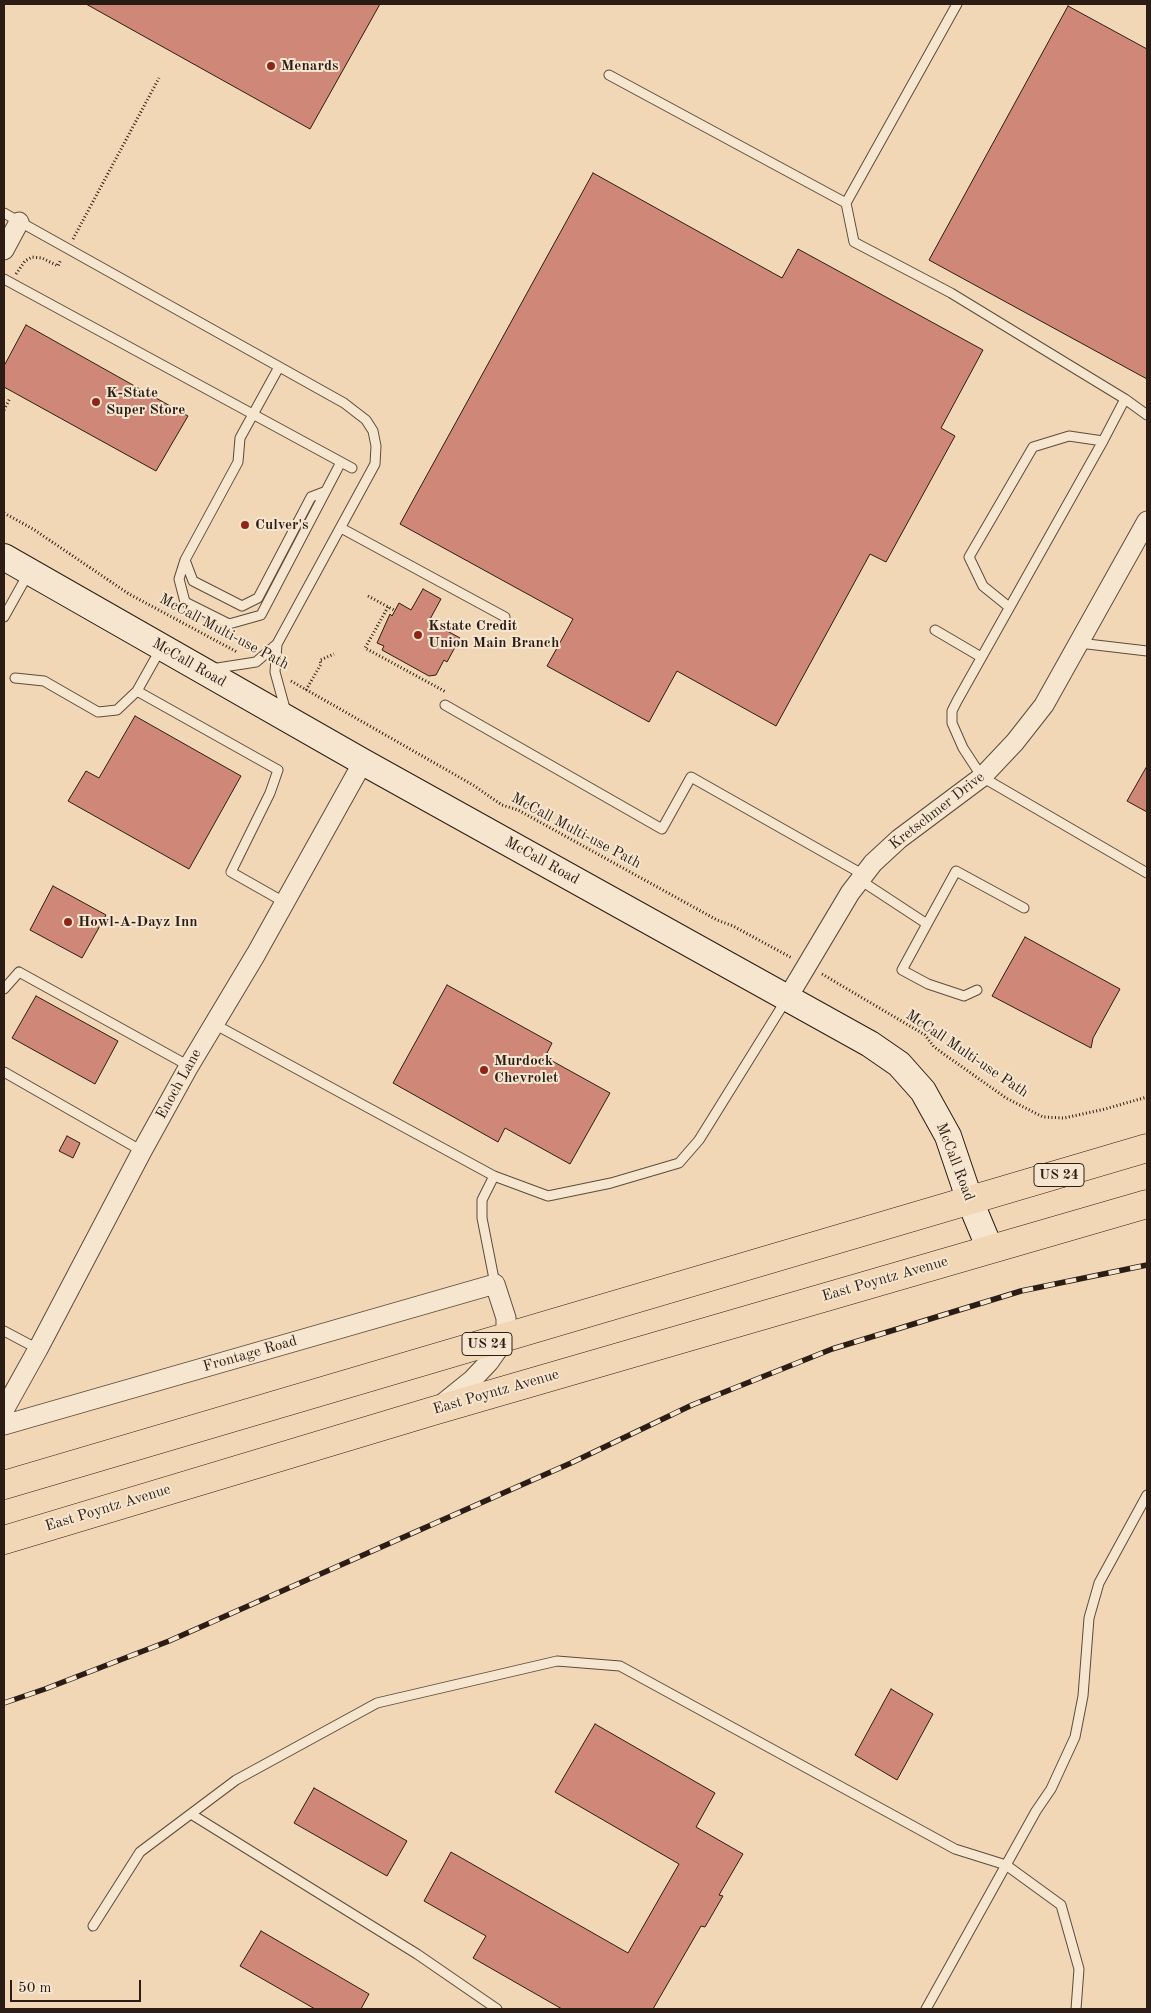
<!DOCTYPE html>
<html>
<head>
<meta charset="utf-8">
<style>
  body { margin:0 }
  #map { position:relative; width:1151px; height:2013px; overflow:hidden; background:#f1d7b5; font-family:"Old Standard TT",serif }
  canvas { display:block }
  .frame { position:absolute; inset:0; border:5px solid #2b1d15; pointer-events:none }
  .scale { position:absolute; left:10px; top:1980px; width:131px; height:22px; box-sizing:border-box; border:2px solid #2b1d15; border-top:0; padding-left:6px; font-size:15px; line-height:18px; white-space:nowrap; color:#2b1d15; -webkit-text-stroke:4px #f6e5cf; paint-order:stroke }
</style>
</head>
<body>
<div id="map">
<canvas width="1151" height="2013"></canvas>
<div class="frame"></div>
<div class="scale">50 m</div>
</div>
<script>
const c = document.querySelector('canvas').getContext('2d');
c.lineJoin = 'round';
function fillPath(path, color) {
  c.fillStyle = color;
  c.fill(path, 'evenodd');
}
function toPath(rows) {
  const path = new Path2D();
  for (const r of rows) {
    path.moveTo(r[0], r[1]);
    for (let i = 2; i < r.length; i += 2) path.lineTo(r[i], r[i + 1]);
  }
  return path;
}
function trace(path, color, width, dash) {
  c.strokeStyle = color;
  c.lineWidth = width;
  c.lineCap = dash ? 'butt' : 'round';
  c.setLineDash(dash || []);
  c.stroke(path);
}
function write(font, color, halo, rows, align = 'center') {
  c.font = font + ' "Old Standard TT",serif';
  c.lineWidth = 4;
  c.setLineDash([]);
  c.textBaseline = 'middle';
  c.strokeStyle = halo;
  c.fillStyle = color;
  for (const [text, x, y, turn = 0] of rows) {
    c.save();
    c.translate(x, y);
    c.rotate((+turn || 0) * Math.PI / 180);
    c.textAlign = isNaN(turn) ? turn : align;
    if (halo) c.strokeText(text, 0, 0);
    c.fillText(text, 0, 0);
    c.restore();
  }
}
const building = toPath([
  [86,4,380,4,310,129,86,4],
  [1068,6,1147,49,1147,379,929,260,1068,6],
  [593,173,782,278,798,249,983,350,941,428,955,436,886,562,870,554,776,726,677,671,649,722,547,666,573,619,400,524,593,173],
  [26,325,188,416,156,471,4,387,4,366,26,325],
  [423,589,441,599,429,621,460,638,447,662,444,660,436,675,429,676,382,650,384,646,377,643,390,614,392,616,399,603,411,610,423,589],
  [135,716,241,776,189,869,68,801,86,771,99,778,135,716],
  [1147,766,1147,812,1127,801,1147,766],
  [53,886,106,915,82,958,30,930,53,886],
  [1025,937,1120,989,1093,1038,1091,1048,992,996,1025,937],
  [447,985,552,1043,545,1057,610,1093,570,1164,505,1128,498,1142,393,1083,447,985],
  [36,996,118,1041,95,1084,12,1038,36,996],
  [67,1136,80,1143,73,1158,59,1151,67,1136],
  [891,1689,933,1714,897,1780,855,1755,891,1689],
  [595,1724,715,1793,696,1827,743,1854,719,1895,723,1896,705,1927,701,1926,653,2009,562,2009,473,1958,486,1936,424,1901,451,1852,628,1953,679,1864,555,1792,595,1724],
  [314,1788,407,1841,387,1876,294,1823,314,1788],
  [261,1931,369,1994,361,2009,315,2009,240,1966,261,1931]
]);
fillPath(building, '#cf8877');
trace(building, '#2b1d15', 1);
const lane = toPath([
  [609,75,846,203,854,242,951,293,1125,399,1103,441,957,701,952,711,952,723,963,748,982,777,1147,873],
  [846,203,957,4],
  [4,213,344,403,366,420,373,431,376,446,375,464,277,644,256,662,211,669],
  [4,279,352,468],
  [279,367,240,438,238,462,185,560,179,579,185,602,229,624,261,615,341,462],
  [1125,399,1147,415],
  [341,528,505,617],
  [185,560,193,581,242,606,258,598,311,497,324,492],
  [1009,607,983,586,969,557,1033,447,1069,436,1103,441],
  [4,617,28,574],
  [935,630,981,657],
  [1079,643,1147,651],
  [277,644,275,672,286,712],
  [15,678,44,681,98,712,117,710,137,691,160,650],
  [137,691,278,770,270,793,231,872,284,902],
  [445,705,662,829,691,777,864,875],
  [860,880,927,924,956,871,1024,908],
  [927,924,902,970,928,984,964,996,977,990],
  [4,989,19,972,189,1066],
  [214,1024,494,1176,548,1196,611,1183,679,1163,699,1140,786,1000],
  [4,1072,142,1151],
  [494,1176,482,1200,482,1218,495,1284],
  [4,1331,38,1349],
  [191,1814,417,1954,497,2009],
  [93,1926,140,1852,236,1780,377,1703,557,1661,620,1666,955,1849,1006,1865,1061,1905,1079,1969,1076,2009],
  [926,2009,1036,1811,1051,1789,1075,1737,1083,1696,1089,1618,1099,1583,1147,1495]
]);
const street = toPath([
  [4,250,19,222],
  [788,997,850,893,873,863,899,839,982,777,1015,742,1044,705,1147,521],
  [4,1410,38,1349,142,1151,189,1066,256,954,363,762],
  [4,1425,495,1284,506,1318,506,1338,489,1362,472,1380,441,1405]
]);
const secondary = toPath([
  [4,557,363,762,870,1044,899,1064,923,1091,948,1136,970,1201,990,1249]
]);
const highway = toPath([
  [4,1485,1147,1148],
  [4,1540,433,1411,1147,1204]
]);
trace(lane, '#5c4c3d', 11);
trace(street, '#5c4c3d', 21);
trace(secondary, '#2b1d15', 28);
trace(highway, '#2b1d15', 29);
trace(toPath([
  [73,239,159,78],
  [16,274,25,261,32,257,42,258,58,266,61,259],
  [4,410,10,398],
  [4,513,33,529,129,594,237,652],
  [368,596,394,610],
  [388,607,365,648,446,692],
  [291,681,473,785,502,805,518,810,717,920,733,926,792,958],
  [306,690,321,664,320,660,334,654],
  [822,974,925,1035,934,1047,1006,1098,1043,1117,1064,1118,1105,1109,1147,1097]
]), '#2b1d15', 3, [1, 2.5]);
trace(lane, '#f6e5cf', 9);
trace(street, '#f6e5cf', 19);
trace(secondary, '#f6e5cf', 26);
trace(highway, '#f1d7b5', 28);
const rail = toPath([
  [4,1703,45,1689,169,1641,571,1463,692,1405,832,1349,1021,1291,1147,1265]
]);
trace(rail, '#2b1d15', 5.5);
trace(rail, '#f6e5cf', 4, [11]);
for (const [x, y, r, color] of [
  [271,66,5,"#8f2418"],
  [96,402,5,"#8f2418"],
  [245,525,5,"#8f2418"],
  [418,635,5,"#8f2418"],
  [68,922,5,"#8f2418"],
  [484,1070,5,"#8f2418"]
]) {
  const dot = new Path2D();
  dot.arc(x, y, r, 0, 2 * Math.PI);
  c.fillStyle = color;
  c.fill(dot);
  trace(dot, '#f6e5cf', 2);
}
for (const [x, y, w] of [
  [1059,1175,50],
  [487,1344,50]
]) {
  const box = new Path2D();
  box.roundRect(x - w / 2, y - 11.5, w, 23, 4);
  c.fillStyle = '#f6e5cf';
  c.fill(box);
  trace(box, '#2b1d15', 1);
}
write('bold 14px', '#2b1d15', null, [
  ["US 24",1059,1175],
  ["US 24",487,1344]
]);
write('bold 15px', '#2b1d15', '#f6e5cf', [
  ["Menards",281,66],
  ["K-State",106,393],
  ["Super Store",106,410],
  ["Culver's",255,525],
  ["Kstate Credit",428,626],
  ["Union Main Branch",428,643],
  ["Howl-A-Dayz Inn",78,922],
  ["Murdock",494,1061],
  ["Chevrolet",494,1078]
], 'left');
write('15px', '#2b1d15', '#f6e5cf', [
  ["McCall Multi-use Path",224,632,28],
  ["McCall Road",189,663,30],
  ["Kretschmer Drive",937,811,-38],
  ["McCall Multi-use Path",576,831,28],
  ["McCall Road",542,861,29],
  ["McCall Multi-use Path",967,1054,34],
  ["Enoch Lane",179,1084,-61],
  ["McCall Road",955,1162,69],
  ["East Poyntz Avenue",885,1279,-16],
  ["Frontage Road",250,1354,-16],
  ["East Poyntz Avenue",496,1392,-16],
  ["East Poyntz Avenue",108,1508,-17]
]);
</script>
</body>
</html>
